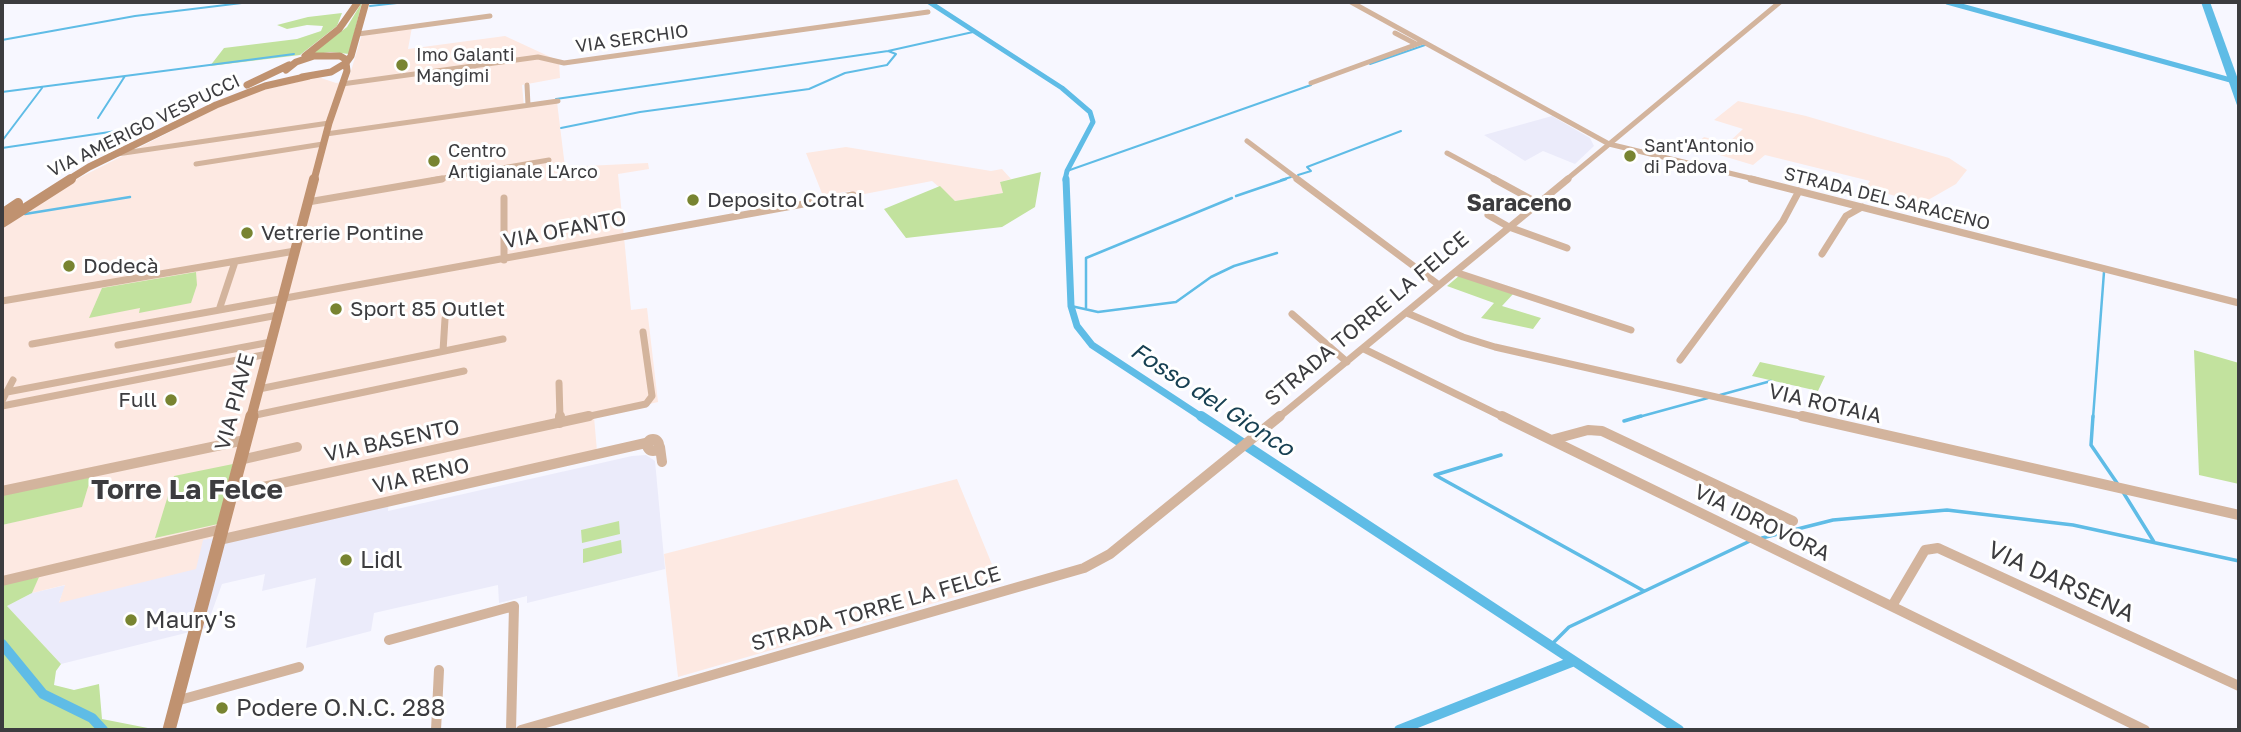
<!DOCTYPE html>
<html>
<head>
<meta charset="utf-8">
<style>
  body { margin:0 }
  #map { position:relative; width:2241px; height:732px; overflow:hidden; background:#f7f7ff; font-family:"Golos Text",sans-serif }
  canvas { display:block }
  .frame { position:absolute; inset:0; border:4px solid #3c3c3f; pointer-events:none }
</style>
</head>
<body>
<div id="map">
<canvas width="2241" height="732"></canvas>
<div class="frame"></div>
</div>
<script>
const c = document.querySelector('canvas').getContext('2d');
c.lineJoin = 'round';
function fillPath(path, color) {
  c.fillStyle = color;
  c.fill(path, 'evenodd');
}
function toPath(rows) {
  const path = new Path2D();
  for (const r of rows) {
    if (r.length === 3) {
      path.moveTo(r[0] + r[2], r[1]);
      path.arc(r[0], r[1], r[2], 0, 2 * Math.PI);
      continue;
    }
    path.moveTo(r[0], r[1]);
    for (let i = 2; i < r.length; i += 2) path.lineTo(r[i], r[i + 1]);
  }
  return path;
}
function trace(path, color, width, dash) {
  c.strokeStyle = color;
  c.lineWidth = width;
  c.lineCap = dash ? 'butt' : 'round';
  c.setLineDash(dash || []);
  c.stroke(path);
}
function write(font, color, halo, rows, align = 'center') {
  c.font = font + ' "Golos Text",sans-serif';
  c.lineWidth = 6;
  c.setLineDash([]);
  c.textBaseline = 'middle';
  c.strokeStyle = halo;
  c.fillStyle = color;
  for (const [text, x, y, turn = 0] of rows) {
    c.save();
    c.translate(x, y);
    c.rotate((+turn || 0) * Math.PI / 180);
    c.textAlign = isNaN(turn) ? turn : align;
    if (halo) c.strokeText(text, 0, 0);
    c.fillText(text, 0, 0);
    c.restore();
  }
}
fillPath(toPath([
  [1552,116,1590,138,1594,146,1575,164,1543,151,1525,161,1484,135],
  [646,455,655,461,665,569,527,603,527,596,499,603,498,585,374,613,371,631,306,648,316,578,262,591,265,574,222,584,206,628,61,664,7,606,32,593,66,585,59,602,203,540,389,498,388,511,632,456]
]), '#ebebfa');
fillPath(toPath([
  [412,27,408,49,505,36,559,61,560,78,522,85,524,107,557,102,565,167,648,163,649,169,618,174,631,310,647,308,658,402,594,417,597,451,203,540,196,569,59,603,65,585,32,593,38,577,2,584,2,525,38,516,2,495,2,230,31,207,69,183,243,95,318,77,336,83,348,81,362,34],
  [1738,101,1806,116,1949,158,1967,170,1956,184,1921,204,1866,187,1870,181,1765,155,1753,165,1693,147,1704,137,1728,143,1743,129,1714,120],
  [846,147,991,171,1002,169,1011,179,1000,182,1004,193,955,201,932,181,854,196,850,191,823,196,806,153],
  [957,479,1000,584,678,677,664,554]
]), '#fde9e2');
fillPath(toPath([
  [362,2,349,54,330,52,310,55,347,27],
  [342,13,337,26,300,55,210,66,224,48,297,39,321,31,323,26,307,25,287,29,277,25,308,17],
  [1041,172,1035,207,1002,227,906,238,884,209,940,186,955,201,1003,193,1000,182],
  [196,272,197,285,191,303,139,313,140,308,89,318,102,288],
  [1460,275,1514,293,1502,306,1541,318,1533,329,1481,318,1494,303,1447,286],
  [2194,350,2239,363,2239,484,2199,475],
  [1760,362,1825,376,1818,391,1752,376],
  [233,464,218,524,155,538,174,476],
  [91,477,82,507,2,525,2,495],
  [619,521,620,534,582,543,581,530],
  [621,540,622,553,583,563,583,549],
  [39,577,32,593,7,606,61,664,56,671,54,685,74,690,99,684,102,719,158,730,2,730,2,584]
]), '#c2e29e');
fillPath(toPath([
  [2201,2,2210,2,2239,82,2239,111]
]), '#5fbce6');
trace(toPath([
  [370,6,406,2],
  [2,40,135,16,250,2],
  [1370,64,1425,45],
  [2,92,294,54],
  [556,99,888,51,973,32],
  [98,118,125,76],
  [561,128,640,112,809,89,845,73,887,65,896,54,888,51],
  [2,141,42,88],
  [2,148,150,126],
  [1067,171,1311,85],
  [1298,175,1311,171,1307,167,1401,131],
  [1281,180,1291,177]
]), '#5fbce6', 2);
trace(toPath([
  [1236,196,1286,179],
  [25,214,130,197],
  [1071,306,1098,312,1176,302,1211,277,1234,266,1277,253],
  [1086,309,1086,258,1232,198],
  [1720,395,1771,381],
  [1635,418,1708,398],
  [2093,418,2104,272]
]), '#5fbce6', 2.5);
trace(toPath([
  [2093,416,2091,445,2117,483],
  [1624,421,1641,416],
  [1501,455,1435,475,1644,591],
  [2123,492,2154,542],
  [1762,538,1833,520,1947,510,2073,525,2239,561],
  [1550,646,1569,627,1750,541]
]), '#5fbce6', 3.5);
trace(toPath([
  [929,2,1062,88,1090,112,1093,122,1067,171,1065,180],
  [1947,2,2234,81]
]), '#5fbce6', 5);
trace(toPath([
  [1066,179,1071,306,1077,326,1092,345,1203,418]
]), '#5fbce6', 7);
trace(toPath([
  [1201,416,1679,730],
  [2,644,43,694,92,718,103,730],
  [1399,730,1574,661]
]), '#5fbce6', 10);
trace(toPath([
  [1351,2,1609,144,1758,180],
  [1395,33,1416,44],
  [358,34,490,16],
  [475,66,476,50],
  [1311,83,1423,42],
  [342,84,538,57,564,63,928,12],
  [527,85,528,105],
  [326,134,558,101],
  [1247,141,1299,180],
  [1447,153,1497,180],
  [117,154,329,123],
  [196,164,323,144],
  [432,180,549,160],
  [1566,180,1780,2]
]), '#d3b49d', 5);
trace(toPath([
  [1297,179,1439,285],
  [1494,179,1538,203],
  [1751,179,2239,303],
  [504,198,504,260],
  [308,202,442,179],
  [1488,215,1509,227,1567,248],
  [1822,254,1846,216,1862,207],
  [1455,272,1631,330],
  [2,301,295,251],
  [219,310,235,262],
  [1407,313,1463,337,1495,347,1809,418],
  [1292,314,1347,362],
  [32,344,853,195],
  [118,345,278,315],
  [1364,349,1505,418],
  [443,351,445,319],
  [1680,360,1783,221,1799,191],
  [559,383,560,418],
  [259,389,503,339],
  [7,392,271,342],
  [2,401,13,380],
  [2,406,268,354],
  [251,416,464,371],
  [581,418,646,404,652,396,643,332],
  [1278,418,1568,179]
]), '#d3b49d', 7);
trace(toPath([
  [560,416,560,423],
  [1502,416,2145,730],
  [1802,416,2239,515],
  [653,445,6],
  [1551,440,1588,430,1602,431,1793,521],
  [660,447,662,462],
  [240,460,297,447],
  [2,491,245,440],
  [231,494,589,416],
  [219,540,650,442],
  [2,581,222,529],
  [1892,606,1925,550,1938,548,2239,686],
  [389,640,514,606,511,730],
  [176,701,299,667],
  [436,730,439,670],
  [521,730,1084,568,1110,554,1280,416]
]), '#d3b49d', 10);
trace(toPath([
  [305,56,339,29,358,2],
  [286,70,296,62,314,56,340,56,347,60],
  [302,77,331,72,346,63,351,56,366,2],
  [247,85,289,65],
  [68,180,89,167,216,105,265,86,309,76],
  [314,180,329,123,347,71,346,63]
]), '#c09270', 7);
trace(toPath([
  [2,214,18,203],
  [2,223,71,179],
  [251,418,314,179]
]), '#c09270', 10);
trace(toPath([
  [169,730,252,416]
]), '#c09270', 13);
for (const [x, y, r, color] of [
  [402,65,7,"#788431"],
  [1630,156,7,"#788431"],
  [434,161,7,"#788431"],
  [693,200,7,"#788431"],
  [247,233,7,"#788431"],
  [69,266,7,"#788431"],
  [336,309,7,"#788431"],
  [171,400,7,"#788431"],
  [346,560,7,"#788431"],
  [131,620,7,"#788431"],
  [222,708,7,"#788431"]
]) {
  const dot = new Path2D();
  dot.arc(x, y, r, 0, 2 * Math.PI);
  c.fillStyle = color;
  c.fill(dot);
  trace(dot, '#fff', 2.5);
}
write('18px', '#3c3c3f', '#fff', [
  ["VIA SERCHIO",632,39,-8],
  ["VIA AMERIGO VESPUCCI",144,126,-26],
  ["STRADA DEL SARACENO",1887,199,14]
]);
write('18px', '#3c3c3f', '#fff', [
  ["Imo Galanti",416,55],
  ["Mangimi",416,76],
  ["Sant'Antonio",1644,146],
  ["di Padova",1644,167],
  ["Centro",448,151],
  ["Artigianale L'Arco",448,172]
], 'left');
write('21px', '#3c3c3f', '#fff', [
  ["Deposito Cotral",707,200],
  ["Vetrerie Pontine",261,233],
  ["Dodecà",83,266],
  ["Sport 85 Outlet",350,309],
  ["Full",157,400,"right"]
], 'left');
write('21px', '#3c3c3f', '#fff', [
  ["VIA OFANTO",565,230,-11],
  ["STRADA TORRE LA FELCE",1367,319,-40],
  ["VIA PIAVE",235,402,-75],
  ["VIA ROTAIA",1825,404,13],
  ["VIA BASENTO",392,441,-12],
  ["VIA RENO",421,476,-13],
  ["VIA IDROVORA",1762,523,26],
  ["STRADA TORRE LA FELCE",876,609,-16]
]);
write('bold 23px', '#3c3c3f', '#fff', [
  ["Saraceno",1519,204]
]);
write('italic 23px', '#174052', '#fff', [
  ["Fosso del Gionco",1212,400,33]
]);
write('24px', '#3c3c3f', '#fff', [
  ["Lidl",360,560],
  ["Maury's",145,620],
  ["Podere O.N.C. 288",236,708]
], 'left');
write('24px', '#3c3c3f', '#fff', [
  ["VIA DARSENA",2061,582,25]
]);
write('bold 28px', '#3c3c3f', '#fff', [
  ["Torre La Felce",187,490]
]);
</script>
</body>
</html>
